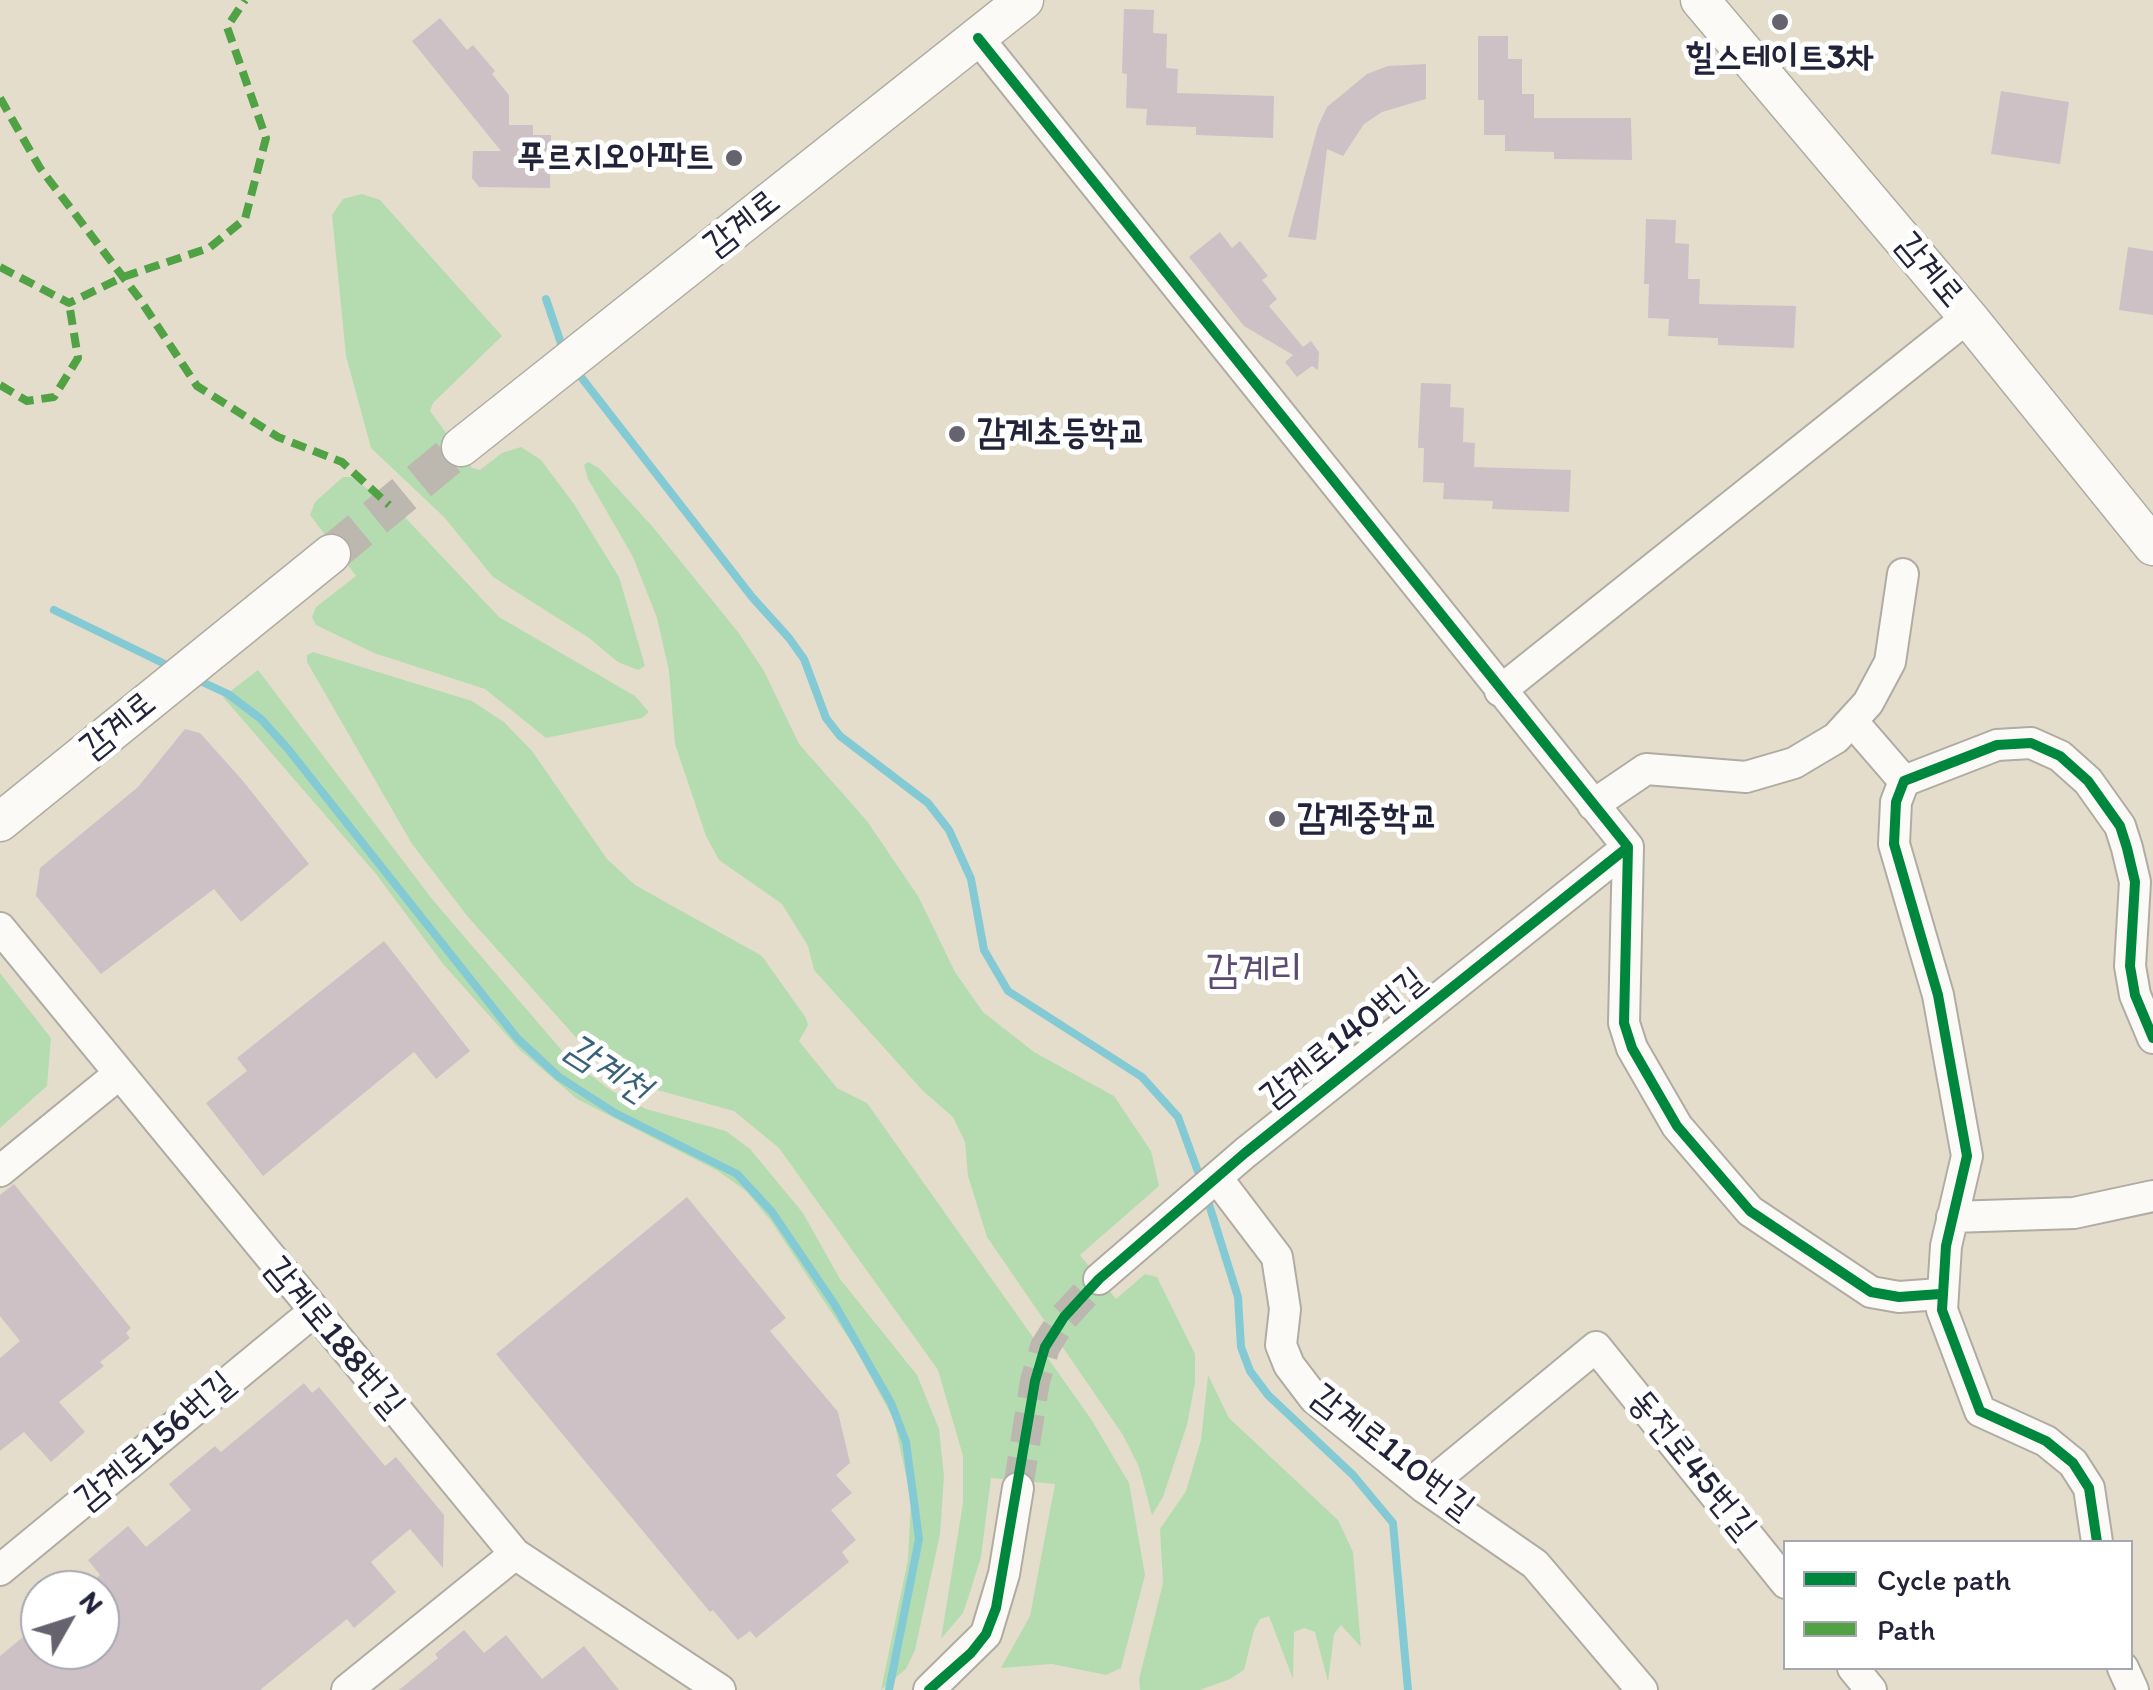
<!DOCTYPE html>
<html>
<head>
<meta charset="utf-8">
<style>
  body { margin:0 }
  #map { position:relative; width:2153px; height:1690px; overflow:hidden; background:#e4ddcc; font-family:Itim,sans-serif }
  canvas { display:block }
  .legend { position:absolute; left:1783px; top:1540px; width:350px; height:130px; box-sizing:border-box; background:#fff; border:2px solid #a7a7b1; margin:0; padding:12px 18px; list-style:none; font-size:30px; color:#22223b }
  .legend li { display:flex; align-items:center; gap:20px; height:50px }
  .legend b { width:50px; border:2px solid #a7a7b1 }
  .north { position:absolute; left:20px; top:1570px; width:100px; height:100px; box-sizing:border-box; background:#fff; border:2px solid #a7a7b1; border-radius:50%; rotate:51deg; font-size:28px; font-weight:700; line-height:40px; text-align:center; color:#22223b }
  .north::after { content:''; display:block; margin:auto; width:35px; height:45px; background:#66636e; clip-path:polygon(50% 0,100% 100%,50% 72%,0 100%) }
</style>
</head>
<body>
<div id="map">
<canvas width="2153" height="1690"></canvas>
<ul class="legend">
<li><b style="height:12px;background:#00873e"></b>Cycle path</li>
<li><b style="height:12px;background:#50a245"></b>Path</li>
</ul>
<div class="north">N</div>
</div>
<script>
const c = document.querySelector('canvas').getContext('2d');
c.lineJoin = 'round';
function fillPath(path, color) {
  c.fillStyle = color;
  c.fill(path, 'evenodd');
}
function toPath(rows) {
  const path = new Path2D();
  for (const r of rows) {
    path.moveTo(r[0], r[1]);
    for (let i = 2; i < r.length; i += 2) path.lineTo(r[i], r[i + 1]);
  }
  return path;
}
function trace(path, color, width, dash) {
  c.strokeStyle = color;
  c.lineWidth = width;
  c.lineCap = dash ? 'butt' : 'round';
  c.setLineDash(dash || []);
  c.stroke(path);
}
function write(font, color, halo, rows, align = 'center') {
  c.font = font + ' Itim,"Poor Story",sans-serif';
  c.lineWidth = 10;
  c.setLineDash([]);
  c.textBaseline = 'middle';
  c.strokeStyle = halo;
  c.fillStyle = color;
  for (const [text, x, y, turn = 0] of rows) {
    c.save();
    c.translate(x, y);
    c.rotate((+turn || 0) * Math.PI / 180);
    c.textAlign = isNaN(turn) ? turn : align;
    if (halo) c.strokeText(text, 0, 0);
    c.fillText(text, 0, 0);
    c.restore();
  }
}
fillPath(toPath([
  [362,194,380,200,502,336,433,403,430,411,472,468,480,470,502,453,521,447,541,460,574,504,619,577,645,666,638,670,618,662,589,638,493,577,444,517,371,448,346,356,332,215,343,199],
  [588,462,599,468,652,526,738,632,764,671,799,744,867,821,918,896,955,972,983,1012,1034,1052,1114,1096,1151,1151,1159,1186,1080,1255,1116,1299,1145,1274,1157,1277,1195,1354,1195,1383,1187,1425,1163,1497,1152,1515,1139,1467,1123,1435,987,1237,968,1176,965,1142,953,1117,923,1091,814,970,808,946,782,904,719,860,706,836,675,744,669,671,657,618,633,557,588,479,584,465],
  [343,477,351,477,401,513,499,617,635,696,649,712,642,718,546,738,485,689,374,653,316,625,312,617,316,607,356,576,310,515,315,502],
  [313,652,472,701,504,722,532,751,607,859,635,885,762,956,806,1018,808,1025,799,1041,837,1088,867,1103,1091,1419,1129,1483,1145,1575,1121,1668,1106,1675,1052,1664,1001,1668,1030,1616,1055,1484,991,1478,981,1557,972,1586,963,1613,941,1639,963,1503,963,1456,938,1370,779,1148,734,1111,635,1084,590,1053,468,917,412,844,307,662,307,655],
  [258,670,432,899,570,1060,612,1091,646,1109,726,1131,750,1149,803,1213,840,1279,917,1375,939,1429,944,1476,940,1534,915,1650,906,1669,881,1690,908,1560,911,1499,894,1420,855,1348,771,1221,746,1191,718,1171,577,1099,520,1050,443,964,376,874,223,697],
  [0,973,51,1038,47,1086,0,1128],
  [1208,1375,1229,1418,1338,1520,1353,1552,1361,1647,1341,1625,1334,1634,1328,1682,1315,1632,1304,1628,1294,1632,1293,1679,1269,1616,1260,1619,1254,1630,1244,1670,1230,1679,1200,1690,1140,1690,1139,1679,1163,1583,1160,1529,1186,1491,1201,1440]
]), '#b5dcb0');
trace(toPath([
  [546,299,564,352],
  [574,368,752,597,789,638,804,659,826,718,840,736,928,803,949,830,971,879,984,950,1008,991,1142,1077,1178,1117,1201,1180],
  [54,610,171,667],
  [198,680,228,694,261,719,288,749,517,1038,559,1077,615,1113,737,1174,772,1212,835,1305,891,1403,906,1442,919,1539,889,1690],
  [1207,1198,1238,1297,1241,1347,1250,1371,1268,1395,1353,1475,1393,1523,1408,1690]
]), '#84cad4', 8);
fillPath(toPath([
  [1124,9,1154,10,1153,33,1167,34,1166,68,1178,69,1177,93,1274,96,1273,138,1196,135,1196,127,1146,125,1147,109,1126,108,1127,74,1122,73],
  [440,18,467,50,473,45,495,71,492,74,509,95,509,125,533,125,533,135,551,135,550,188,479,187,472,178,473,151,501,151,412,41],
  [1478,36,1508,36,1508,59,1522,59,1522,94,1534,94,1534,118,1631,118,1632,160,1554,159,1554,152,1505,151,1505,135,1484,135,1484,100,1478,100],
  [1426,64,1426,99,1382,112,1364,124,1343,156,1327,149,1316,240,1288,237,1318,126,1327,107,1367,74,1388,66],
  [2001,91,2069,102,2060,164,1991,154],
  [1646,219,1676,220,1675,243,1689,244,1688,279,1700,279,1699,304,1796,306,1794,348,1718,345,1718,338,1668,336,1669,319,1648,318,1649,284,1644,284],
  [1220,232,1232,248,1240,241,1268,276,1262,280,1277,299,1269,306,1303,347,1311,341,1319,352,1318,370,1312,366,1297,377,1285,362,1293,355,1244,326,1189,257],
  [2128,247,2153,251,2153,315,2119,310],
  [1421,383,1451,384,1450,407,1464,408,1463,442,1475,443,1474,467,1571,470,1569,512,1492,509,1493,501,1443,499,1444,483,1423,482,1424,448,1418,448],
  [185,729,200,733,243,781,309,864,241,922,214,889,101,974,36,896,40,868,138,787],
  [384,941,470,1051,436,1079,414,1052,263,1176,206,1103,247,1071,237,1058],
  [14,1184,131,1328,126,1333,130,1338,100,1362,104,1366,59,1402,85,1432,51,1462,24,1432,0,1451,0,1358,20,1341,0,1316,0,1195],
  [687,1197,786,1318,770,1331,838,1412,850,1463,836,1475,852,1493,831,1510,856,1540,842,1552,849,1562,756,1638,750,1631,738,1640,713,1610,710,1612,496,1354],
  [304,1383,312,1393,319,1387,385,1466,396,1457,444,1515,443,1568,410,1529,371,1562,396,1592,354,1628,347,1619,260,1690,0,1690,0,1656,40,1623,40,1650,100,1650,100,1590,81,1590,100,1575,88,1560,128,1526,146,1547,191,1510,169,1484,215,1446,221,1452],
  [464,1630,484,1653,506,1635,542,1679,584,1646,619,1690,399,1690,438,1658,435,1654]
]), '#cdc1c6');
trace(toPath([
  [1018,1488,1035,1381,1045,1347,1064,1317,1099,1279]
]), '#bdb8af', 30, [30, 15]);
trace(toPath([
  [331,554,461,447]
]), '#bdb8af', 38, [38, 19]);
const minor = toPath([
  [978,38,1628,847,1624,1023,1632,1048,1677,1126,1750,1211,1871,1292,1899,1297,1940,1294],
  [1500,691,1968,317],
  [1853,722,1904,781],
  [1593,805,1646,769,1746,777,1794,763,1836,738,1868,703,1890,662,1903,574],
  [0,928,515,1554,720,1690],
  [0,1171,119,1074],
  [1217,1178,1277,1257,1285,1309,1281,1345,1289,1365,1314,1398,1425,1488,1535,1564,1642,1690],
  [1952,1217,2074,1213,2153,1196],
  [1099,1279,1245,1153,1628,847],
  [1425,1488,1596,1347,1786,1583],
  [2097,1542,2089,1488,2073,1463,2046,1441,1980,1411,1942,1310,1946,1246,1967,1156,1938,995,1894,844,1896,802,1904,781,1997,745,2031,743,2060,756,2088,781,2120,826,2127,848,2135,882,2130,966,2135,995,2153,1038],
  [0,1570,312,1313],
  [1853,1668,1871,1690],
  [2123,1668,2133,1690],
  [347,1690,515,1554],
  [929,1690,986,1634,1004,1574,1018,1488]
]);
const major = toPath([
  [1700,0,1968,317,2153,546],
  [461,447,1024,0],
  [0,822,331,554]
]);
trace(minor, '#b0aca3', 34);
trace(major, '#b0aca3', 41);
trace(minor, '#fbfaf7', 30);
trace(major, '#fbfaf7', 38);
trace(toPath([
  [0,98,40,168,139,298,197,386,278,437,342,462,389,505],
  [0,267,69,303,123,277,209,248,245,219,266,138,227,27,245,0],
  [0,385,27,401,54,397,78,358,69,303]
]), '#50a245', 8, [15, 8]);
trace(toPath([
  [978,38,1628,847,1624,1023,1632,1048,1677,1126,1750,1211,1871,1292,1899,1297,1940,1294],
  [2097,1542,2089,1488,2073,1463,2046,1441,1980,1411,1942,1310,1946,1246,1967,1156,1938,995,1894,844,1896,802,1904,781,1997,745,2031,743,2060,756,2088,781,2120,826,2127,848,2135,882,2130,966,2135,995,2153,1038],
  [929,1690,971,1653,986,1634,996,1608,1035,1381,1045,1347,1064,1317,1099,1279,1245,1153,1628,847]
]), '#00873e', 10);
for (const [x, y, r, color] of [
  [1780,22,10,"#66636e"],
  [734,158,10,"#66636e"],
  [957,434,10,"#66636e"],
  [1277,819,10,"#66636e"]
]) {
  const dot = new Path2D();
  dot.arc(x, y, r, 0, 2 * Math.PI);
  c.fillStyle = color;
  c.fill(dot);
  trace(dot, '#fff', 4);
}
write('bold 35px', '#22223b', '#fff', [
  ["힐스테이트3차",1780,59,"center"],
  ["푸르지오아파트",714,158,"right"],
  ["감계초등학교",977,434],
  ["감계중학교",1297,819]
], 'left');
write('35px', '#22223b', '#fff', [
  ["감계로",743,224,-38],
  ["감계로",1929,271,50],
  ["감계로",119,726,-39],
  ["감계로140번길",1344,1039,-39],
  ["감계로188번길",334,1338,50],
  ["감계로156번길",156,1442,-40],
  ["감계로110번길",1392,1453,38],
  ["동전로45번길",1691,1465,51]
]);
write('italic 38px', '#39627a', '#fff', [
  ["감계천",607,1070,33]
]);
write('40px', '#5b4a72', '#fff', [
  ["감계리",1254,972]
]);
</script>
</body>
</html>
